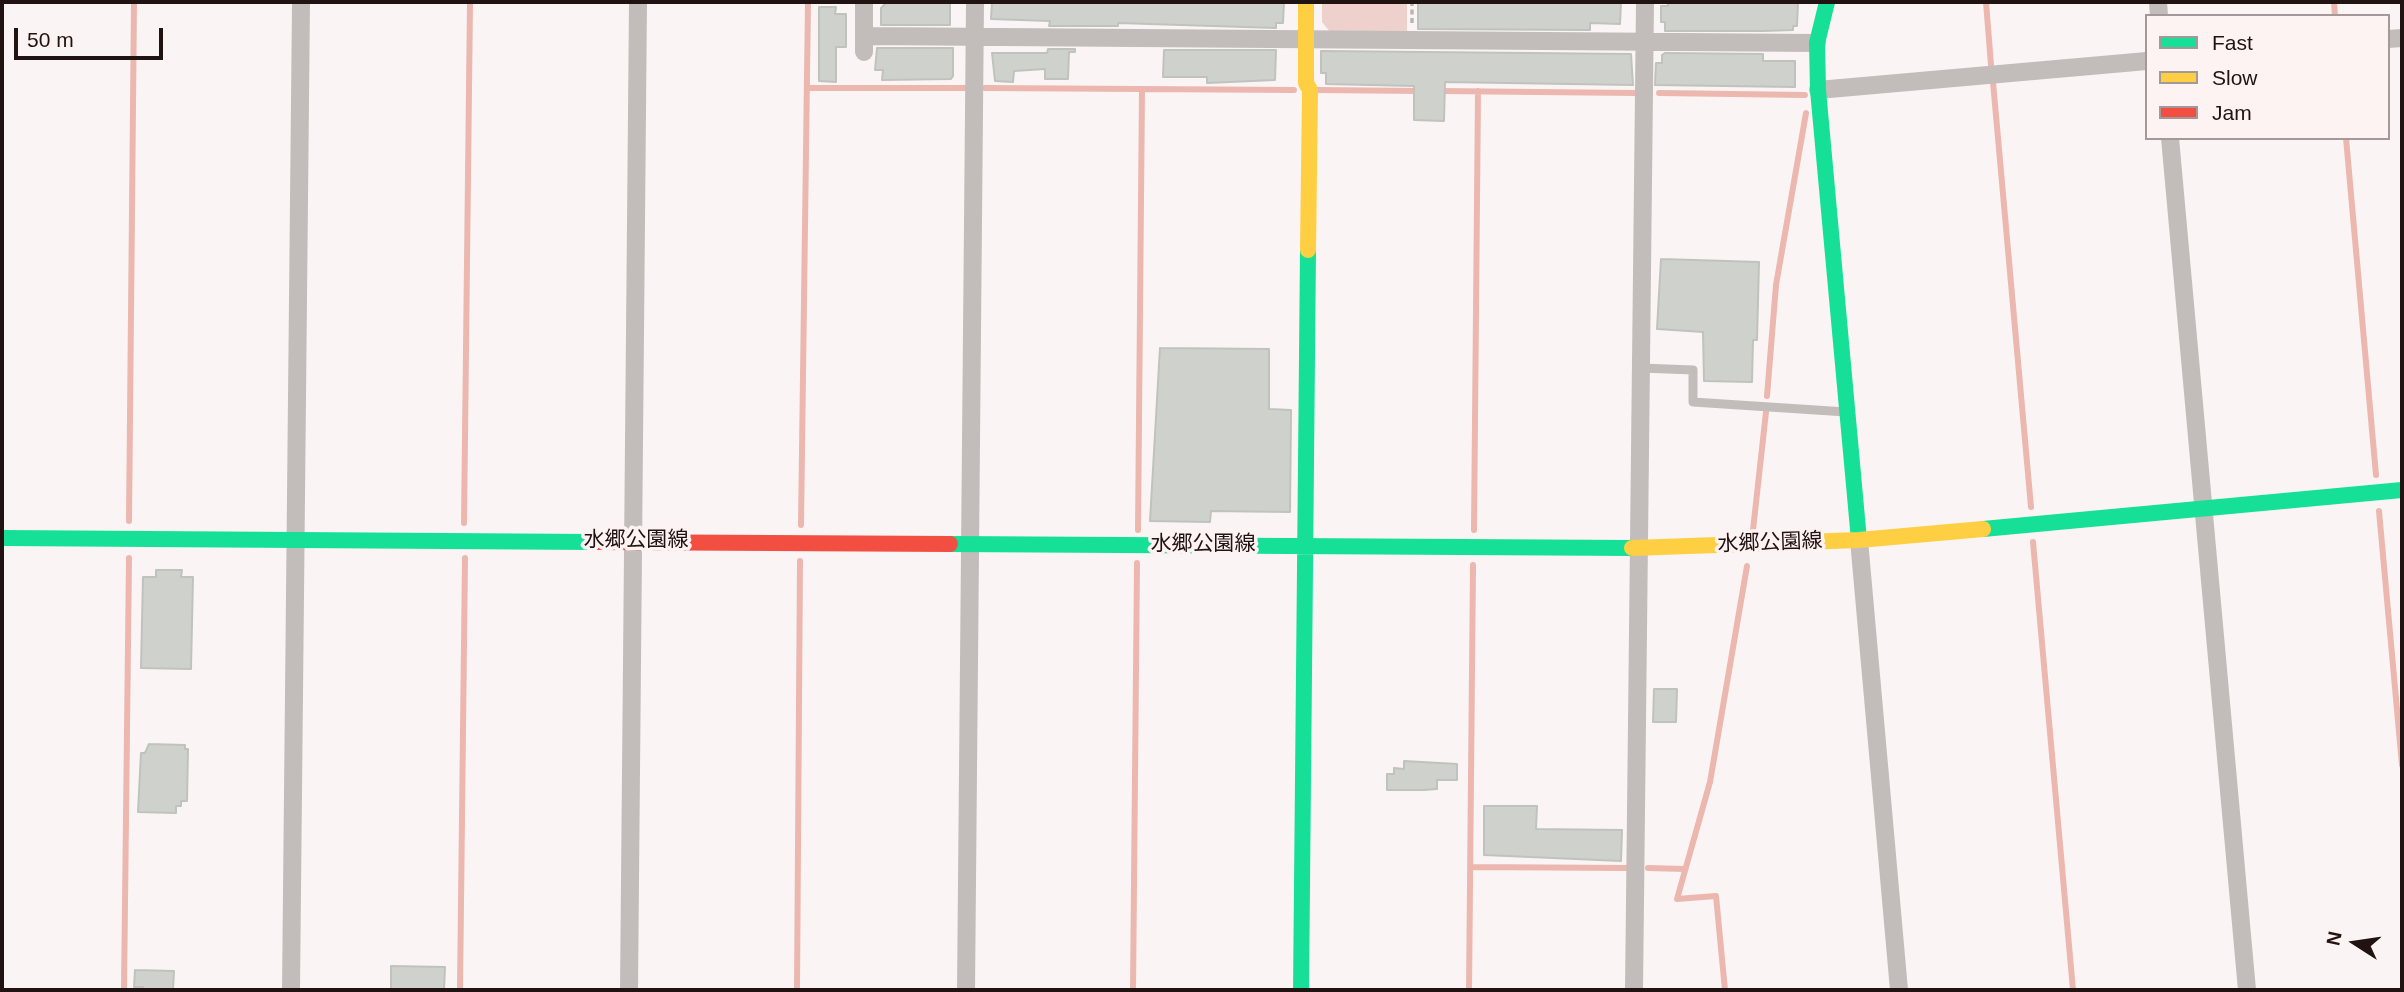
<!DOCTYPE html>
<html>
<head>
<meta charset="utf-8">
<style>
  body { margin:0 }
  #map { position:relative; width:2404px; height:992px; overflow:hidden; background:#faf5f4; font-family:Helvetica,sans-serif }
  canvas { display:block }
  .frame { position:absolute; inset:0; border:4px solid #211311; pointer-events:none }
  .legend { position:absolute; left:2145px; top:14px; width:245px; height:126px; box-sizing:border-box; background:#fcf3f2; border:2px solid #a49998; margin:0; padding:9px 12px; list-style:none; font-size:21px; color:#211311 }
  .legend li { display:flex; align-items:center; gap:14px; height:35px }
  .legend b { width:35px; border:2px solid #a49998 }
  .north { position:absolute; left:2320px; top:908px; width:70px; height:70px; -webkit-text-stroke:5px #fcf3f2; paint-order:stroke; rotate:282deg; font-size:19px; font-weight:700; line-height:28px; text-align:center; color:#211311 }
  .north::after { content:''; display:block; margin:auto; width:24px; height:32px; background:#211311; clip-path:polygon(50% 0,100% 100%,50% 72%,0 100%) }
  .scale { position:absolute; left:14px; top:28px; width:149px; height:32px; box-sizing:border-box; border:4px solid #211311; border-top:0; padding-left:9px; font-size:21px; line-height:24px; white-space:nowrap; color:#211311; -webkit-text-stroke:5px #fcf3f2; paint-order:stroke }
</style>
</head>
<body>
<div id="map">
<canvas width="2404" height="992"></canvas>
<div class="frame"></div>
<ul class="legend">
<li><b style="height:9px;background:#16e098"></b>Fast</li>
<li><b style="height:9px;background:#ffcf43"></b>Slow</li>
<li><b style="height:9px;background:#f24e42"></b>Jam</li>
</ul>
<div class="north">N</div>
<div class="scale">50 m</div>
</div>
<script>
const c = document.querySelector('canvas').getContext('2d');
c.lineJoin = 'round';
function fillPath(path, color) {
  c.fillStyle = color;
  c.fill(path, 'evenodd');
}
function toPath(rows) {
  const path = new Path2D();
  for (const r of rows) {
    path.moveTo(r[0], r[1]);
    for (let i = 2; i < r.length; i += 2) path.lineTo(r[i], r[i + 1]);
  }
  return path;
}
function trace(path, color, width, dash) {
  c.strokeStyle = color;
  c.lineWidth = width;
  c.lineCap = dash ? 'butt' : 'round';
  c.setLineDash(dash || []);
  c.stroke(path);
}
function write(font, color, halo, rows, align = 'center') {
  c.font = font + ' Helvetica,"Noto Sans JP",sans-serif';
  c.lineWidth = 7;
  c.setLineDash([]);
  c.textBaseline = 'middle';
  c.strokeStyle = halo;
  c.fillStyle = color;
  for (const [text, x, y, turn = 0] of rows) {
    c.save();
    c.translate(x, y);
    c.rotate((+turn || 0) * Math.PI / 180);
    c.textAlign = isNaN(turn) ? turn : align;
    if (halo) c.strokeText(text, 0, 0);
    c.fillText(text, 0, 0);
    c.restore();
  }
}
fillPath(toPath([
  [1322,2,1407,2,1407,32,1330,32,1322,22]
]), '#eed1cd');
trace(toPath([
  [1986,2,1991,65],
  [2334,2,2335,16],
  [1993,82,2031,507],
  [807,88,965,88],
  [985,88,1294,90],
  [1317,90,1421,91],
  [1439,91,1636,93],
  [1659,93,1805,95],
  [2346,138,2376,475],
  [1767,396,1776,285,1806,113],
  [2379,511,2402,765],
  [129,521,134,2],
  [464,523,470,2],
  [801,525,808,2],
  [1138,530,1142,89],
  [1474,530,1478,91],
  [1753,530,1766,412],
  [2033,542,2073,990],
  [1470,867,1626,868],
  [1648,868,1685,869],
  [124,990,129,558],
  [460,990,465,558],
  [797,990,800,561],
  [1133,990,1137,563],
  [1469,990,1473,565],
  [1725,990,1716,896,1677,899,1710,782,1747,566]
]), '#ecb7af', 6);
const building = toPath([
  [887,2,950,2,950,25,881,25,881,8,887,2],
  [992,2,1284,2,1283,23,1276,23,1276,28,1118,23,1118,26,1049,26,1050,21,991,19,992,2],
  [1418,2,1621,2,1620,24,1590,23,1590,30,1418,29,1418,2],
  [1668,2,1798,2,1797,26,1793,26,1793,30,1763,31,1665,31,1665,22,1661,22,1661,6,1668,6,1668,2],
  [819,7,836,7,835,14,846,14,846,47,836,47,836,82,819,81,819,7],
  [877,48,953,48,953,76,951,79,882,80,883,70,875,70,877,48],
  [1048,49,1075,49,1075,52,1069,52,1068,79,1045,79,1045,69,1014,71,1013,82,995,81,992,53,1047,53,1048,49],
  [1164,50,1276,50,1275,80,1207,83,1207,77,1163,77,1164,50],
  [1321,51,1631,54,1633,85,1445,82,1444,121,1414,120,1414,86,1326,84,1326,73,1321,73,1321,51],
  [1665,53,1763,54,1763,61,1795,61,1795,87,1655,85,1656,63,1662,63,1662,55,1665,53],
  [1661,259,1759,262,1757,340,1753,340,1752,382,1704,381,1703,332,1657,329,1661,259],
  [1160,348,1269,349,1269,409,1291,410,1290,512,1211,511,1210,522,1150,521,1160,348],
  [156,570,182,570,181,577,193,577,191,669,141,668,143,577,156,577,156,570],
  [1654,689,1677,689,1676,722,1653,722,1654,689],
  [149,744,185,745,185,749,188,749,187,801,181,801,181,806,176,806,176,813,138,812,141,753,145,753,149,744],
  [1404,761,1457,764,1457,780,1437,780,1437,789,1424,790,1387,790,1387,774,1394,774,1394,768,1404,769,1404,761],
  [1484,806,1537,806,1536,829,1622,830,1621,861,1484,855,1484,806],
  [391,966,445,967,444,990,391,990,391,966],
  [135,970,174,971,173,990,143,990,143,987,134,987,135,970]
]);
fillPath(building, '#cfd2cc');
trace(building, '#c0c2be', 2);
trace(toPath([
  [1412,23,1412,2]
]), '#bab5b5', 3.5, [5, 3.5]);
trace(toPath([
  [1641,368,1693,370,1693,402,1846,412]
]), '#c2bdbb', 9);
trace(toPath([
  [2158,2,2159,16],
  [864,36,1817,43],
  [2388,39,2402,38],
  [864,52,864,2],
  [1818,90,2147,61],
  [2170,138,2247,990],
  [1859,540,1899,990],
  [291,990,301,2],
  [629,990,638,2],
  [966,990,975,2],
  [1634,990,1645,2]
]), '#c2bdbb', 18);
trace(toPath([
  [1827,2,1817,43,1818,90,1859,540],
  [1983,529,2402,490],
  [2,538,592,542],
  [950,544,1632,548],
  [1301,990,1308,250]
]), '#16e098', 16);
trace(toPath([
  [1306,2,1306,83,1310,90,1308,250],
  [1632,548,1859,540,1983,529]
]), '#ffcf43', 16);
trace(toPath([
  [592,542,950,544]
]), '#f24e42', 16);
write('21px', '#211311', '#fcf3f2', [
  ["水郷公園線",636,540],
  ["水郷公園線",1770,543,-2],
  ["水郷公園線",1203,544]
]);
</script>
</body>
</html>
